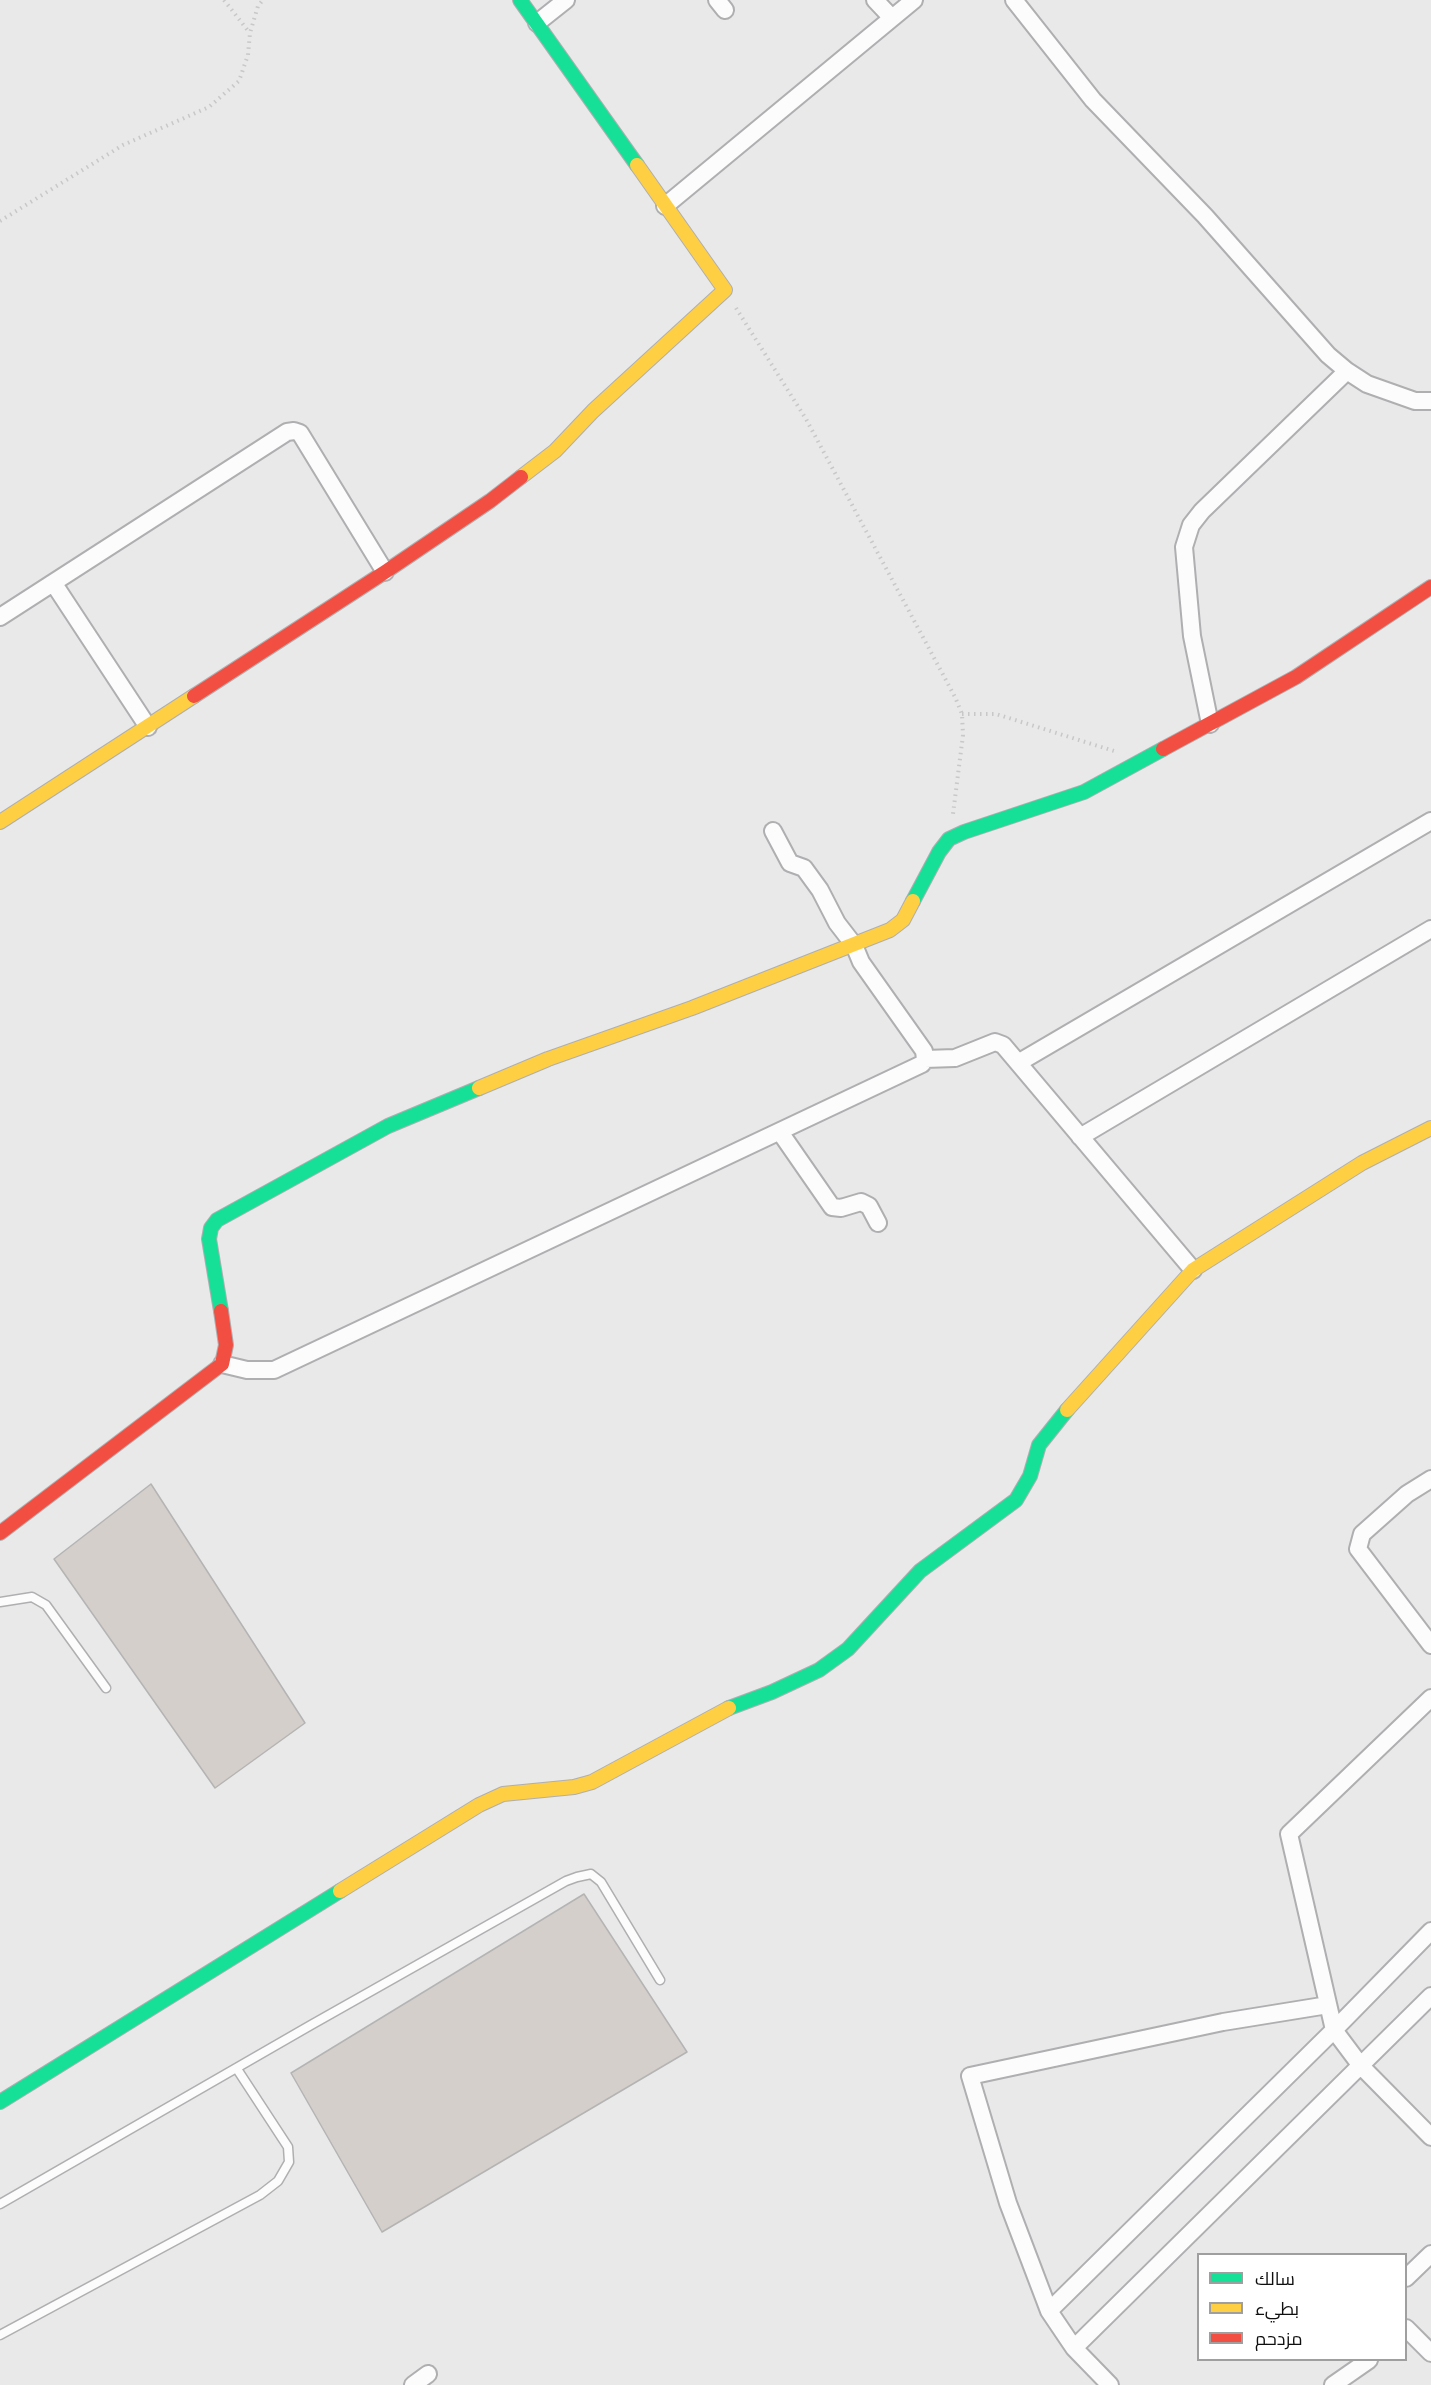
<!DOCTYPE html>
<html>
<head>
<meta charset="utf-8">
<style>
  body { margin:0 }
  #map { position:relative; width:1431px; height:2385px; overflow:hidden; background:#e9e9ea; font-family:"Source Sans 3",Cairo,sans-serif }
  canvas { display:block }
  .legend { position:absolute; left:1197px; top:2253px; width:210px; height:108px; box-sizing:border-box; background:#fff; border:2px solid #9f9f9f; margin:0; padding:8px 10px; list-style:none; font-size:18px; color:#0f0f10 }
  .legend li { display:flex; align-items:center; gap:12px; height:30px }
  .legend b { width:30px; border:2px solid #9f9f9f }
</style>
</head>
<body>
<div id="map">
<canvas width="1431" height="2385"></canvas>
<ul class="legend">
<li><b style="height:8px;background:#16e098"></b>سالك</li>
<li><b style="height:8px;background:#ffcf43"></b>بطيء</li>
<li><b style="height:8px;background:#f24e42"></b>مزدحم</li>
</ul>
</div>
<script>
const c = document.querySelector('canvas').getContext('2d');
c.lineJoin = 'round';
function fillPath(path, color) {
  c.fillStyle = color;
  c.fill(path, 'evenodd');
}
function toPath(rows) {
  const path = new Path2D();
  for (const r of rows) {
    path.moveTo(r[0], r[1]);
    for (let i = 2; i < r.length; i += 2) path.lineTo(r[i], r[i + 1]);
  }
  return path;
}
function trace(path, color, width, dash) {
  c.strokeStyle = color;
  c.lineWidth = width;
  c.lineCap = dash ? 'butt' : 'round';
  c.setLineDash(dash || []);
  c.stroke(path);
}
const building = toPath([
  [151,1484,305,1723,215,1788,54,1559,151,1484],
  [584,1894,687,2052,382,2232,291,2073,584,1894]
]);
fillPath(building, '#d4cfca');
trace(building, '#b4b4b4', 1.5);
const lane = toPath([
  [0,1602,32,1597,46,1605,106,1688],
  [0,2204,311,2025,566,1881,577,1877,591,1874,601,1882,660,1980],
  [0,2335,260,2195,278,2181,289,2162,288,2147,237,2069]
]);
const street = toPath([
  [717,0,725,10],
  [875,0,892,18],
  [1014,0,1093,100,1205,216,1328,355,1347,371,1367,384,1415,401,1431,401],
  [537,23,566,0],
  [665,206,914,0],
  [54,584,148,727],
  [0,617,287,432,294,431,300,433,385,572],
  [1210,724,1192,636,1184,547,1191,525,1202,511,1347,371],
  [925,1059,955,1058,995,1042,1003,1045,1193,1270],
  [1018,1063,1431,821],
  [780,1132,832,1207,841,1208,861,1202,869,1206,878,1223],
  [1080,1137,1431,929],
  [222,1364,247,1370,274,1370,922,1064,925,1059,924,1051,861,962,854,945,837,923,820,890,804,868,790,863,773,831],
  [1431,1479,1407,1494,1362,1534,1358,1549,1431,1645],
  [1431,1698,1289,1834,1334,2030,1361,2066,1431,2137],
  [1406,2278,1431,2254],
  [1049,2311,1334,2030,1431,1931],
  [1406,2328,1431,2353],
  [1074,2348,1431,1996],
  [413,2385,428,2374],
  [1110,2385,1074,2348,1049,2311,1008,2203,970,2076,1223,2022,1328,2005],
  [1333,2385,1369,2360]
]);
const fast = toPath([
  [520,0,637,165],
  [913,901,939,852,949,839,964,832,1084,792,1163,749],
  [221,1311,209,1239,211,1228,217,1220,388,1126,479,1088],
  [729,1708,772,1692,819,1670,848,1649,920,1571,1016,1500,1030,1476,1039,1445,1067,1410],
  [0,2102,340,1891]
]);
const slow = toPath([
  [521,477,555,451,593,411,725,290,637,165],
  [0,822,194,696],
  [479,1088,548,1059,692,1008,890,930,903,920,913,901],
  [1067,1410,1193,1270,1362,1163,1431,1128],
  [340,1891,479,1805,503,1794,574,1787,592,1782,729,1708]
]);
const jam = toPath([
  [194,696,385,572,490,501,521,477],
  [1163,749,1296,677,1431,587],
  [0,1533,222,1364,226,1345,221,1311]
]);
trace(lane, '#afaeb0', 11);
trace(street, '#afaeb0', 20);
trace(fast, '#afaeb0', 16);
trace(slow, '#afaeb0', 16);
trace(jam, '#afaeb0', 16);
trace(toPath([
  [224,0,249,32],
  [0,221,123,145,209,107,239,81,248,55,250,33,258,6,263,0],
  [736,308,806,419,955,697,962,714,963,735,953,814],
  [962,714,996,714,1114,751]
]), '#c8c8c8', 4, [1.5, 4.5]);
trace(lane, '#fcfcfc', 8);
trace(street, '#fcfcfc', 16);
trace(fast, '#16e098', 14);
trace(slow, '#ffcf43', 14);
trace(jam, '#f24e42', 14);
</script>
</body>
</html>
